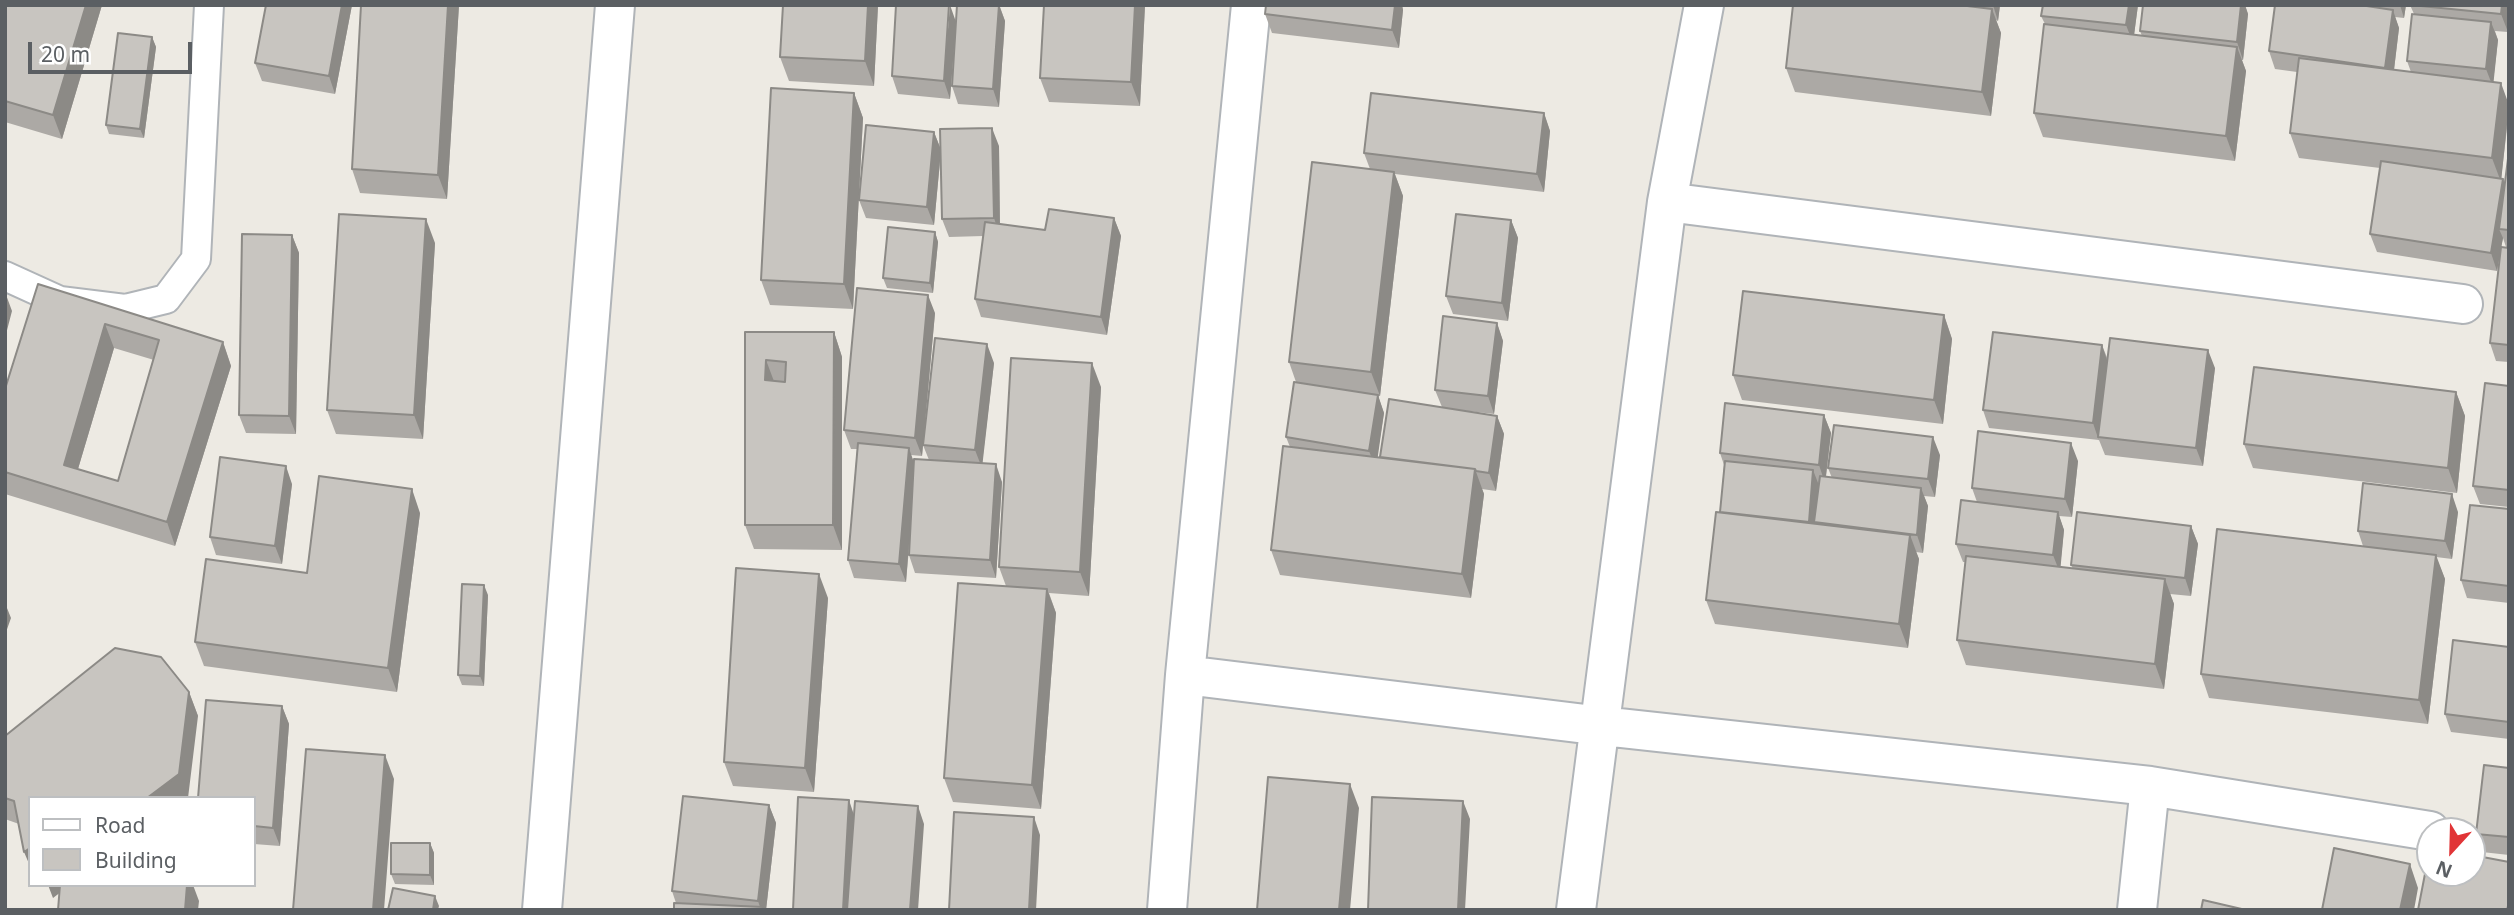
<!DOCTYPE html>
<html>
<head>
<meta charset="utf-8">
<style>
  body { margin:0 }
  #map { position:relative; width:2514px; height:915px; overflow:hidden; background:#edeae3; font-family:"Noto Sans",sans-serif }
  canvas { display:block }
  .frame { position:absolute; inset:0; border:7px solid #5b5f63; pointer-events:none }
  .legend { position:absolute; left:28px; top:796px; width:228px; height:91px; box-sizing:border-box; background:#fff; border:2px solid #bdbfc1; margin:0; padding:9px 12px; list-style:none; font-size:21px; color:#5b5f63 }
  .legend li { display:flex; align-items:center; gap:14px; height:35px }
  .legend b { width:35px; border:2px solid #bdbfc1 }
  .north { position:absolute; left:2416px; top:817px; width:70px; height:70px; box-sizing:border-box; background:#fff; border:2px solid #bdbfc1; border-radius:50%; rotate:202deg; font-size:19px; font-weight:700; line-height:28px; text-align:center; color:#5b5f63 }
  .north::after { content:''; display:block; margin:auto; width:24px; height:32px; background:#e13537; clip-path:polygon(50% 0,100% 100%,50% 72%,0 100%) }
  .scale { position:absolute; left:28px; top:42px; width:164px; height:32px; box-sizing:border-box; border:4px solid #5b5f63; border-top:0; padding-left:9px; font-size:21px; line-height:24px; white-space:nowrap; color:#5b5f63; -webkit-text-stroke:5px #fff; paint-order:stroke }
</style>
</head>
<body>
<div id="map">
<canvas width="2514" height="915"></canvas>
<div class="frame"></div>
<ul class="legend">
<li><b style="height:9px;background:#fff"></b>Road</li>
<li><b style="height:19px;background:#c8c5c0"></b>Building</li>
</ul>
<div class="north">N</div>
<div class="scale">20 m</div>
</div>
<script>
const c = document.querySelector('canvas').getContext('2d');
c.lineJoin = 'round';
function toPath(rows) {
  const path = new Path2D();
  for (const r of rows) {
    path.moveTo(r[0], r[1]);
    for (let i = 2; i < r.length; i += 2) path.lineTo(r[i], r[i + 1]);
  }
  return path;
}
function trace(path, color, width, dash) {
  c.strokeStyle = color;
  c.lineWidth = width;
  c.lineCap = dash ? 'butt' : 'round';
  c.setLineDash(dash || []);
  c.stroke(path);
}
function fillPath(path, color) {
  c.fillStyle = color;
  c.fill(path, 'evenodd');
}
const service = toPath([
  [5,276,60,301,125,309,166,299,196,259,209,5]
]);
const minor = toPath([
  [1667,202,2463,304],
  [1185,675,1602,726,2150,786,2430,831],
  [542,910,615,5],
  [1167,910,1185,675,1251,5],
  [1576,910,1667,202,1704,5],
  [2137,910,2150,786]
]);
trace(service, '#b0b4b8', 32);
trace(minor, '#b0b4b8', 42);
trace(service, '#fff', 28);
trace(minor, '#fff', 38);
fillPath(toPath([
  [5,5,102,5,62,139,5,122],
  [352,5,335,94,262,81,255,63],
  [361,5,459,5,447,199,360,193,352,169],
  [783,5,878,5,874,86,789,81,780,57],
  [957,5,1009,5,1009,7,1000,7,1005,21,999,107,958,104,952,86],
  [1044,5,1145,5,1140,106,1049,102,1040,78],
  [1266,5,1402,5,1403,10,1399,48,1272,33,1265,14],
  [1793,5,2000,5,1998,21,1996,20,2001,33,1991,116,1795,92,1786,68],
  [2138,5,2134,35,2142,36,2140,31,2143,5,2245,5,2248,14,2243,60,2242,60,2246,71,2235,161,2043,137,2034,113,2045,24,2041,16],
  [2275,5,2406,5,2404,18,2395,17,2399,28,2394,70,2411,72,2407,61,2414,14,2410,5,2509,5,2508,32,2495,31,2498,40,2493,82,2509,112,2501,179,2503,179,2505,185,2509,151,2509,362,2496,361,2490,343,2501,248,2497,271,2377,252,2370,234,2380,168,2299,158,2290,133,2297,72,2275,69,2269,51],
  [2503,238,2506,247,2501,247],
  [956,22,950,99,898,94,892,76],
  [152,37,156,47,144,138,109,134,106,125],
  [854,93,863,118,853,309,770,305,761,280],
  [1544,113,1550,131,1544,192,1395,174,1403,196,1380,396,1378,396,1384,413,1377,457,1381,458,1442,407,1435,390,1497,323,1503,341,1494,414,1450,409,1497,416,1504,434,1496,491,1482,489,1484,494,1471,598,1280,575,1271,550,1290,447,1286,437,1296,382,1289,362,1370,169,1364,153],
  [934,132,941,150,999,146,1000,224,1045,230,1114,218,1121,236,1107,335,981,317,975,299,983,236,949,237,942,219,941,151,934,225,866,218,859,200],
  [1511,220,1518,238,1508,321,1453,314,1446,296],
  [935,232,938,242,933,293,887,288,883,278],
  [292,235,299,253,296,434,246,433,239,415],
  [435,243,423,439,336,434,327,410],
  [38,284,223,342,231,366,175,546,5,494,5,389],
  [114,348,154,360,118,481,78,469],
  [935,313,922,456,911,455,914,462,929,460,923,445,994,363,982,463,1002,482,996,578,915,573,909,555,911,526,906,582,854,578,848,560,857,449,851,449,844,430],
  [1944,315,1952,339,1943,424,1742,400,1733,375],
  [745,332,834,332,842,357,842,550,754,549,745,525],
  [2102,345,2108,360,2215,368,2203,466,2105,455,2099,440,1989,428,1983,410],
  [2509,386,2509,507,2480,504,2473,486],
  [1101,387,1089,596,1049,593,1056,613,1041,809,953,802,944,778,1006,586,999,567],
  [2456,392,2465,416,2457,493,2253,468,2244,444],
  [1824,415,1831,433,1826,477,1832,478,1828,468,1940,455,1935,497,1924,496,1928,506,1923,553,1916,552,1919,559,1908,648,1715,624,1706,600,1720,512,1724,465,1720,453],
  [2078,461,2072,517,2059,516,2064,530,2060,567,2073,569,2071,565,2191,526,2198,544,2191,596,2170,594,2174,604,2164,689,1966,665,1957,640,1965,562,1963,562,1956,544,1977,502,1972,488],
  [292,484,282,564,216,555,210,537],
  [2509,509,2509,603,2467,598,2461,580],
  [2458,512,2452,559,2436,557,2445,579,2428,724,2209,698,2201,674,2363,546,2358,531],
  [420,513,397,692,204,666,195,642],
  [488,595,484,686,462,685,458,675],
  [828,598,814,792,733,786,724,762],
  [2509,647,2509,739,2451,732,2445,714],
  [189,692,198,716,19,824,5,819,5,736],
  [282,706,289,724,280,846,254,844,254,798],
  [2509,768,2509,855,2482,852,2476,834],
  [769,805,776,823,766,910,674,910,676,903,672,891],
  [430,843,434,853,434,885,395,884,391,874]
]), '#aca9a5');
fillPath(toPath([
  [86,5,102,5,62,139,53,115],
  [342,5,352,5,335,94,329,76],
  [448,5,459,5,447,199,438,175],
  [868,5,878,5,874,86,865,61],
  [950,5,956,22,950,99,944,81],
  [999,5,1005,21,999,107,993,89],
  [1135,5,1145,5,1140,106,1131,82],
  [1395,5,1402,5,1403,10,1399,48,1392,30],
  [1993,5,2000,5,1998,21],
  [2129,5,2138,5,2133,43,2126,25],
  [2241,5,2245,5,2248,14,2243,60,2237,42],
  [2400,5,2406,5,2404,18],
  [2502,5,2509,5,2508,32,2501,14],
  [1992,9,2001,33,1991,116,1982,92],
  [2393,10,2399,28,2392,86,2385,68],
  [2491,22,2498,40,2493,87,2486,69],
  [152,37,156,47,144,138,140,129],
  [2237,47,2246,71,2235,161,2226,136],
  [2501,83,2509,105,2501,182,2492,158],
  [854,93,863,118,853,309,844,284],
  [1544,113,1550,131,1544,192,1537,174],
  [992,128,999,146,1000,236,994,218],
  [934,132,941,150,934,225,927,207],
  [1394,172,1403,196,1380,396,1371,372],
  [2503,179,2509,196,2499,229,2503,238,2497,271,2491,253],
  [1114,218,1121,236,1107,335,1101,317],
  [426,219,435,243,423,439,414,415],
  [1511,220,1518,238,1508,321,1502,303],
  [935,232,938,242,933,293,930,283],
  [292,235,299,253,296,434,289,416],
  [5,292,12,311,5,338],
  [928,295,935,313,922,456,915,438],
  [1944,315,1952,339,1943,424,1934,400],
  [1497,323,1503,341,1494,414,1488,396],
  [105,324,114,348,72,489,64,465],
  [834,332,842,357,842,550,833,525],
  [223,342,231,366,175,546,167,522],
  [987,344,994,363,982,468,975,450],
  [2102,345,2108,363,2098,437,2099,441,2093,423],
  [2208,350,2215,368,2203,466,2196,448],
  [766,360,775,384,765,380],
  [1092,363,1101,387,1089,596,1080,572],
  [2456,392,2465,416,2457,493,2448,468],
  [1378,395,1384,413,1376,469,1369,451],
  [1824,415,1831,433,1825,483,1819,465],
  [1497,416,1504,434,1496,491,1489,473],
  [1933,437,1940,455,1935,497,1928,479],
  [2071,443,2078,461,2072,517,2065,499],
  [909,448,915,466,906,582,899,564],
  [996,464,1002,482,996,578,990,560],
  [286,466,292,484,282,564,275,546],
  [1475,469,1484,494,1471,598,1462,574],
  [1813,470,1820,488,1814,522,1816,527,1815,540,1809,522],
  [1921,488,1928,506,1923,553,1917,535],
  [412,489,420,513,397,692,388,668],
  [2452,494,2458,512,2452,559,2445,541],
  [2058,512,2064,530,2060,573,2053,555],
  [2191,526,2198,544,2191,596,2185,578],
  [1910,535,1919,559,1908,648,1899,624],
  [2436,555,2445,579,2428,724,2419,700],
  [819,574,828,598,814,792,805,768],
  [2165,579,2174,604,2164,689,2155,664],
  [484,585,488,595,484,686,480,676],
  [1047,589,1056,613,1041,809,1032,785],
  [5,603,11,618,5,635],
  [189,692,198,716,188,798,147,798],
  [282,706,289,724,280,846,273,828],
  [385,755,394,779,384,910,373,910],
  [1350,784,1359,808,1350,910,1339,910],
  [849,800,855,818,850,910,843,910],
  [1463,801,1470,819,1465,910,1458,910],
  [769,805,776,823,766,910,761,910,758,901],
  [918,806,924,824,918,910,910,910],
  [1034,817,1040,835,1036,910,1029,910],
  [430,843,434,853,434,885,430,875],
  [30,848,30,866,24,852],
  [2410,864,2418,888,2414,910,2400,910],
  [48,885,70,885,53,898],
  [187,885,193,885,199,901,198,910,185,910],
  [435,896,439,906,438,910,433,910]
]), '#8c8a86');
const building = toPath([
  [5,5,86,5,53,115,5,101,5,5],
  [266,5,342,5,329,76,255,63,266,5],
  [361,5,448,5,438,175,352,169,361,5],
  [783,5,868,5,865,61,780,57,783,5],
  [896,5,949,5,944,81,892,76,896,5],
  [957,5,999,5,993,89,952,86,957,5],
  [1044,5,1135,5,1131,82,1040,78,1044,5],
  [1266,5,1395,5,1392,30,1265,14,1266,5],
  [1793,5,1959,5,1992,9,1982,92,1786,68,1793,5],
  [2043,5,2129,5,2126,25,2041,16,2043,5],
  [2143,5,2241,5,2237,42,2140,31,2143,5],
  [2275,5,2360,5,2393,10,2385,68,2269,51,2275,5],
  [2411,5,2502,5,2501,14,2411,5],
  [2412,14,2491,22,2486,69,2407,61,2412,14],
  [2044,24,2237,47,2226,136,2034,113,2044,24],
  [118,33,152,37,140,129,106,125,118,33],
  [2299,58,2501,83,2492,158,2290,133,2299,58],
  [771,88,854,93,844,284,761,280,771,88],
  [1371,93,1544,113,1537,174,1364,153,1371,93],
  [866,125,934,132,927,207,859,200,866,125],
  [992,128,994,218,942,219,940,129,992,128],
  [2509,151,2509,230,2499,229,2509,151],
  [2381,161,2503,179,2491,253,2370,234,2381,161],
  [1312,162,1394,172,1371,372,1289,362,1312,162],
  [1049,209,1114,218,1101,317,975,299,985,222,1045,230,1049,209],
  [339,214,426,219,414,415,327,410,339,214],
  [1456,214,1511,220,1502,303,1446,296,1456,214],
  [888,227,935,232,930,283,883,278,888,227],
  [242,234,292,235,289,416,239,415,242,234],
  [2501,247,2509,248,2509,345,2490,343,2501,247],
  [38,284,223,342,167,522,5,472,5,389,38,284],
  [105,324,159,340,118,481,64,465,105,324],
  [857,288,928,295,915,438,844,430,857,288],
  [1743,291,1944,315,1934,400,1733,375,1743,291],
  [1443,316,1497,323,1488,396,1435,390,1443,316],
  [745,332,834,332,833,525,745,525,745,332],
  [766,360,786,362,785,382,765,380,766,360],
  [1993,332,2102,345,2093,423,1983,410,1993,332],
  [935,338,987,344,975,450,923,445,935,338],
  [2110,338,2208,350,2196,448,2098,437,2110,338],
  [1011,358,1092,363,1080,572,999,567,1011,358],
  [2254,367,2456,392,2448,468,2244,444,2254,367],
  [1294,382,1378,395,1369,451,1286,437,1294,382],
  [2485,383,2509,386,2509,490,2473,486,2485,383],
  [1389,399,1497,416,1489,473,1476,471,1475,469,1380,457,1389,399],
  [1725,403,1824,415,1819,465,1720,453,1725,403],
  [1834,425,1933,437,1928,479,1828,468,1834,425],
  [1978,431,2071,443,2065,499,1972,488,1978,431],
  [858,443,909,448,899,564,848,560,858,443],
  [1283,446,1475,469,1462,574,1271,550,1283,446],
  [220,457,286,466,275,546,210,537,220,457],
  [914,459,996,464,990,560,909,555,914,459],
  [1725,461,1813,470,1809,522,1720,512,1725,461],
  [319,476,412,489,388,668,195,642,206,559,307,573,319,476],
  [1820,476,1921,488,1917,535,1814,522,1820,476],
  [2363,483,2452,494,2445,541,2358,531,2363,483],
  [1961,500,2058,512,2053,555,1956,544,1961,500],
  [2470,505,2509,509,2509,586,2461,580,2470,505],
  [1716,512,1910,535,1899,624,1706,600,1716,512],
  [2077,512,2191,526,2185,578,2071,565,2077,512],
  [2217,529,2436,555,2419,700,2201,674,2217,529],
  [1966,556,2165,579,2155,664,1957,640,1966,556],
  [736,568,819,574,805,768,724,762,736,568],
  [958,583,1047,589,1032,785,944,778,958,583],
  [462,584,484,585,480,676,458,675,462,584],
  [2453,640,2509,647,2509,722,2445,714,2453,640],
  [115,648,161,657,189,692,179,774,147,798,30,798,30,848,24,852,14,801,5,798,5,736,115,648],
  [206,700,282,706,273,828,254,826,254,798,198,798,206,700],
  [306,749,385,755,373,910,293,910,306,749],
  [2484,765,2509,768,2509,837,2476,834,2484,765],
  [1268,777,1350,784,1339,910,1257,910,1268,777],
  [683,796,769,805,758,901,672,891,683,796],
  [798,797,849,800,843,910,793,910,798,797],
  [1372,797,1463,801,1458,910,1368,910,1372,797],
  [855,801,918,806,910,910,847,910,855,801],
  [954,812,1034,817,1029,910,949,910,954,812],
  [391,843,430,843,430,875,391,874,391,843],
  [2334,848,2410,864,2400,910,2322,910,2334,848],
  [2430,848,2430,873,2472,873,2472,855,2509,862,2509,902,2507,910,2418,910,2430,848],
  [60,885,187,885,185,910,58,910,60,885],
  [393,888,435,896,433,910,388,910,393,888],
  [2203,900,2246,910,2201,910,2203,900],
  [674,903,763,907,763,910,674,910,674,903]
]);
fillPath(building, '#c8c5c0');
trace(building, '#8c8a86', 2);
</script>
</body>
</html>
